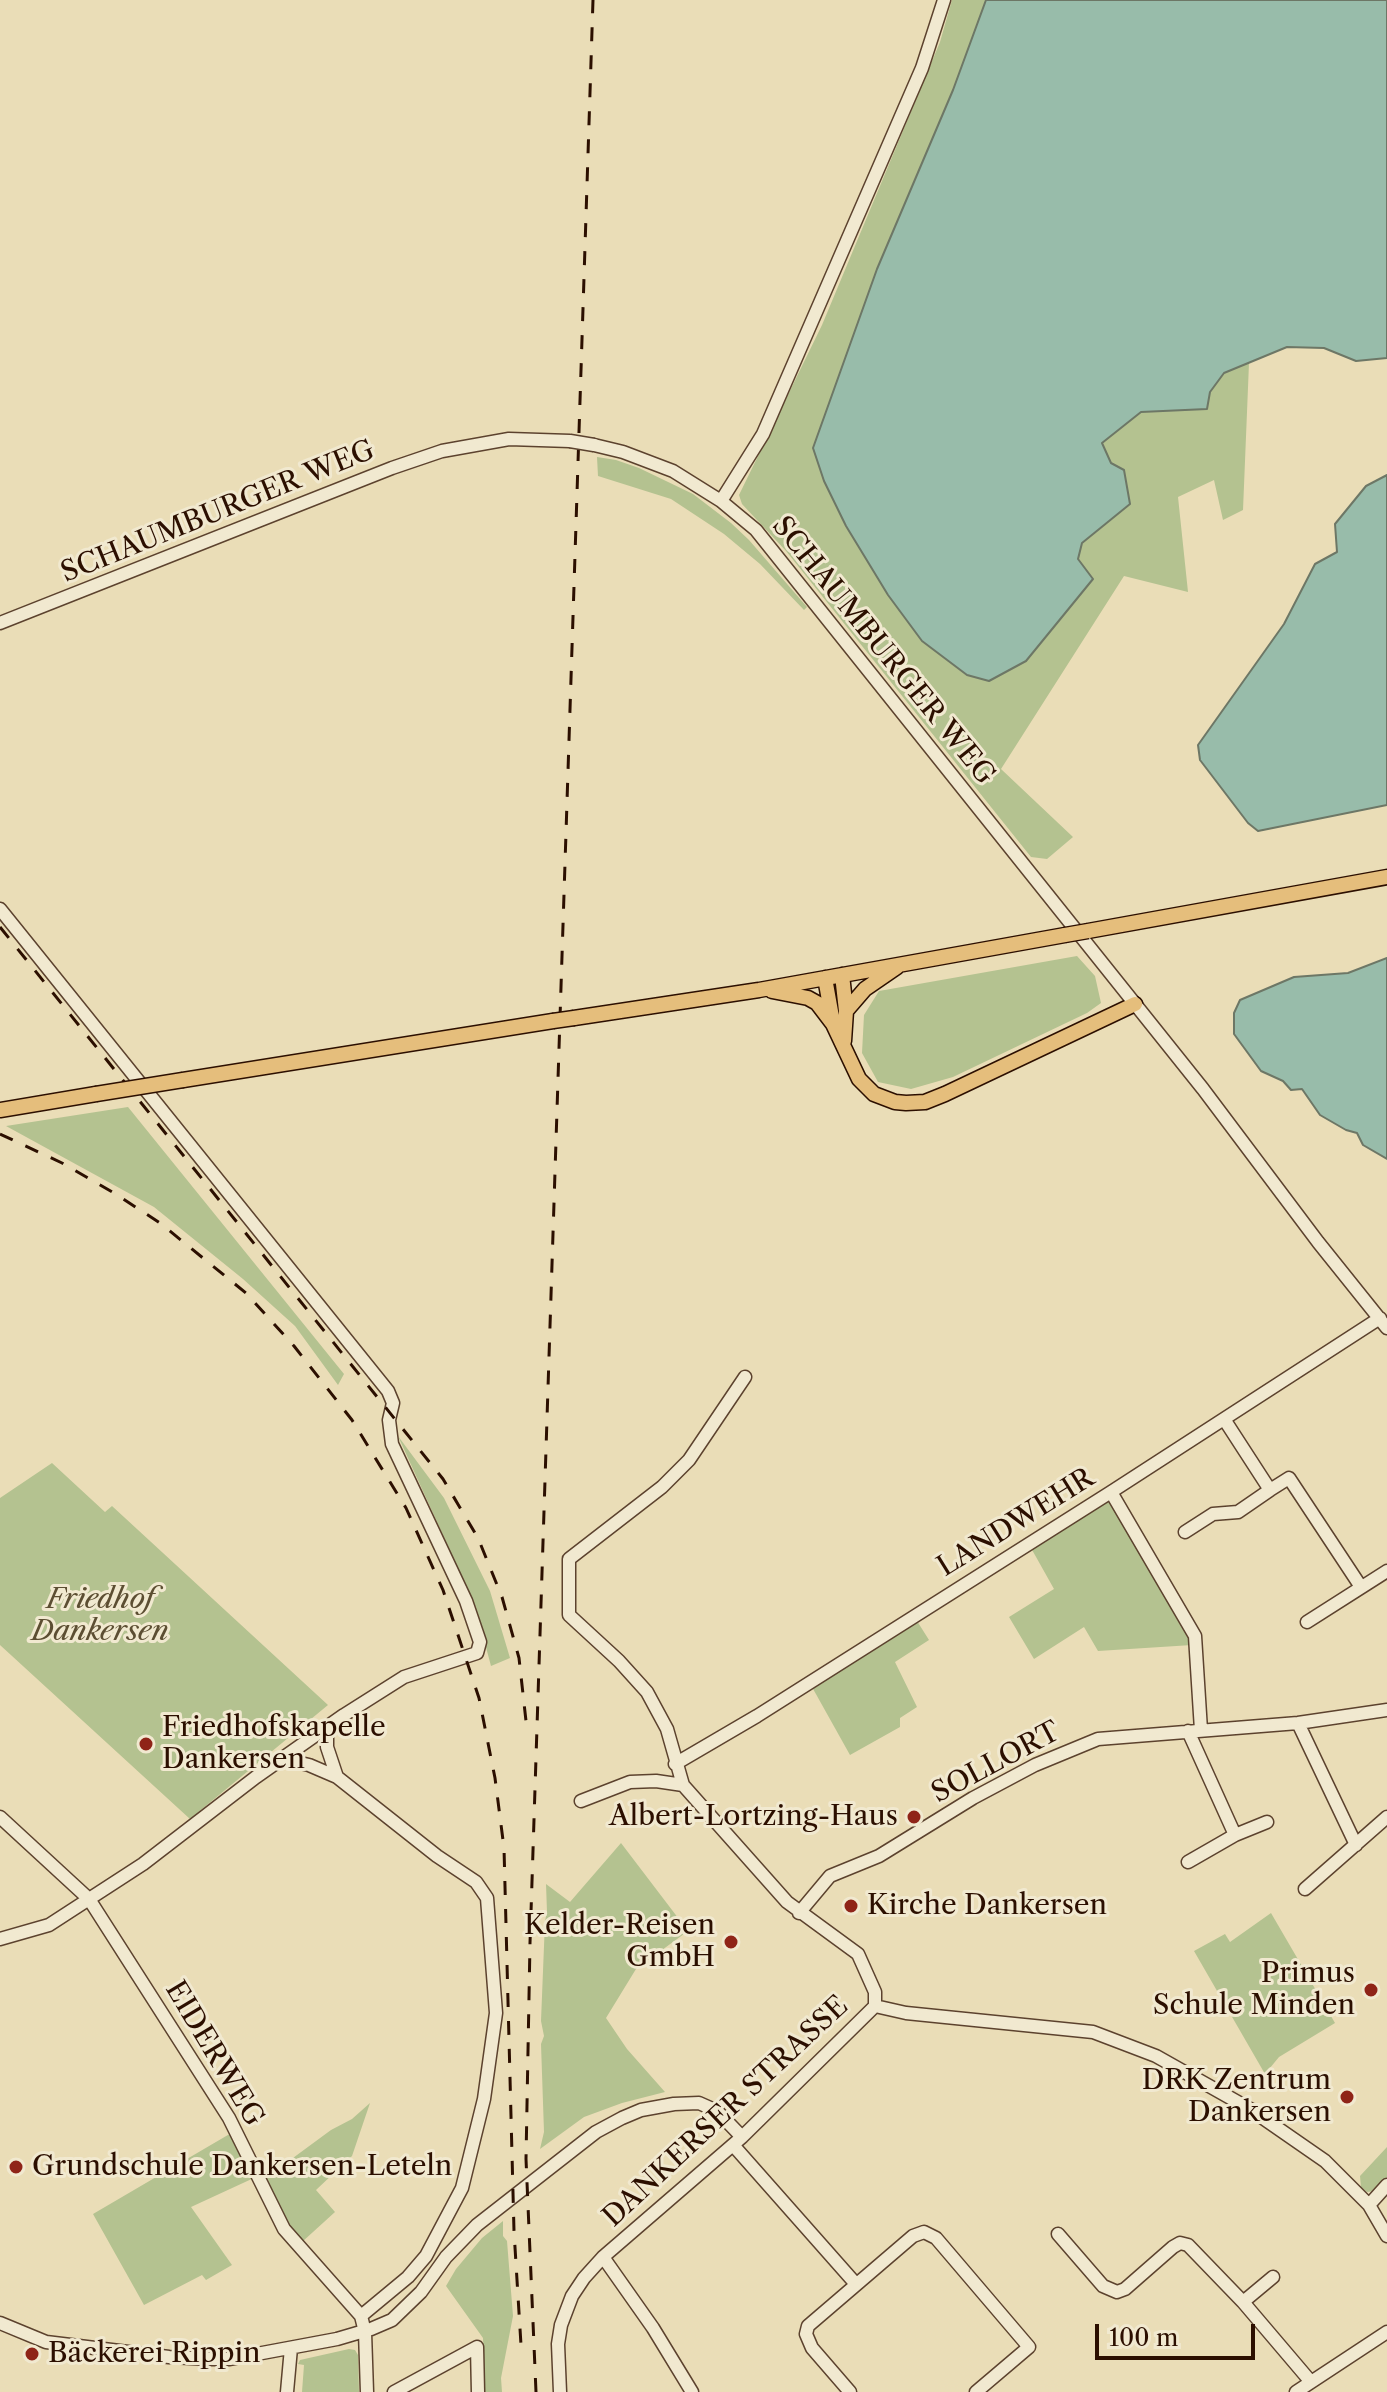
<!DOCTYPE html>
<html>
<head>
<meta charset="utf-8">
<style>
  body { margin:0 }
  #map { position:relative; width:1387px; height:2392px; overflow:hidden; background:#eaddb7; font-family:"Libre Caslon Text",serif }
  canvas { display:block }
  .scale { position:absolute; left:1095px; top:2324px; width:160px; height:36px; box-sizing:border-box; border:4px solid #2c0f00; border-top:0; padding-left:10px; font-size:24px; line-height:28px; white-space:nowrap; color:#2c0f00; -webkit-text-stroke:6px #f1e9d0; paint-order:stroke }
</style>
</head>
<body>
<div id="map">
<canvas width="1387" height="2392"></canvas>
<div class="scale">100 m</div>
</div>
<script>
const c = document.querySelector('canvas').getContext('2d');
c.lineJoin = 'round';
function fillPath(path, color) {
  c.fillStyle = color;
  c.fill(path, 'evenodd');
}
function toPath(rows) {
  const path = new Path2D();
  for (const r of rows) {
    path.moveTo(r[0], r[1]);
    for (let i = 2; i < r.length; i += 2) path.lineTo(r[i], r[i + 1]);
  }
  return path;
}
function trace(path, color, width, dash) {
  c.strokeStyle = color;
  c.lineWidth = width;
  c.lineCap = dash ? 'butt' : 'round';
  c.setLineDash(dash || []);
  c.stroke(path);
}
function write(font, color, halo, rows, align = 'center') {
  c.font = font + ' "Libre Caslon Text",serif';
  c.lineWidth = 6;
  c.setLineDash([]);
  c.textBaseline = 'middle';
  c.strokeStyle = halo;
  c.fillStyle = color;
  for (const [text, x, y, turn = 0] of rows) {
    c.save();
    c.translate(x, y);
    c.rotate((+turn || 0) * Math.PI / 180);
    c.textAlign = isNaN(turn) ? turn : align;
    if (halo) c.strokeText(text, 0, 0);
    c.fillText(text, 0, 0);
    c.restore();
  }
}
fillPath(toPath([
  [952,0,986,0,953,90,877,269,813,448,824,481,846,526,888,595,922,641,1078,559,1082,543,1130,504,1102,443,1141,412,1207,409,1210,392,1224,373,1249,363,1243,510,1223,520,1214,480,1178,497,1188,592,1124,576,1001,769,1073,837,1047,859,1031,857,786,551,742,504,739,495,822,325,940,42],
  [597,457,616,460,639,468,693,494,731,523,749,540,807,607,804,610,760,564,724,534,671,499,598,476],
  [1077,956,1095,976,1101,1003,1087,1013,953,1077,911,1089,878,1082,862,1053,864,1015,879,991],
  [128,1107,344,1374,338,1385,295,1326,243,1279,154,1207,6,1126],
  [398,1436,444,1498,490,1591,510,1658,491,1666,475,1606],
  [52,1463,105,1512,112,1506,328,1705,190,1819,0,1645,0,1498],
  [1106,1501,1114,1504,1188,1633,1192,1645,1098,1651,1084,1627,1034,1659,1009,1617,1054,1589,1031,1548],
  [917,1621,929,1640,895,1662,917,1707,900,1718,900,1727,850,1755,812,1687],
  [621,1843,688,1931,636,1969,606,2018,627,2049,665,2092,622,2103,584,2117,540,2149,544,2132,541,2044,544,2036,541,2021,545,1921,547,1912,546,1884,570,1902],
  [1271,1913,1335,2023,1279,2057,1265,2074,1194,1951,1225,1934,1230,1942],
  [370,2103,352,2156,316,2190,335,2212,302,2242,285,2221,263,2180,331,2130,352,2119],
  [233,2132,256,2177,191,2207,232,2265,206,2280,202,2275,144,2305,93,2214],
  [1387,2147,1387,2177,1375,2191,1367,2192,1361,2187,1360,2176],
  [503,2221,503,2236,507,2241,513,2316,501,2378,502,2392,485,2392,483,2338,446,2286,456,2269,482,2238],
  [349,2349,355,2350,358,2355,359,2392,302,2392,304,2365,298,2364,300,2360]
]), '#b4c290');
const water = toPath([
  [986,0,1387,0,1387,358,1356,361,1324,348,1287,347,1224,373,1210,392,1207,409,1141,412,1102,443,1111,463,1124,470,1130,504,1082,543,1078,559,1093,579,1026,661,989,681,967,675,922,641,888,595,846,526,824,481,813,448,877,269,953,90,986,0],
  [1387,475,1387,805,1258,831,1248,823,1200,760,1198,745,1284,624,1315,564,1337,552,1335,524,1366,486,1387,475],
  [1387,958,1387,1159,1363,1145,1357,1133,1346,1130,1320,1115,1302,1089,1291,1090,1283,1081,1261,1071,1234,1034,1234,1013,1240,1000,1294,977,1348,973,1387,958]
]);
fillPath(water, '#98bcaa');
trace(water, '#6d7766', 2);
const minor = toPath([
  [594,445,623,452,673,471,721,501,756,530,1203,1089,1318,1242,1387,1328],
  [721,501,763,434,922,68,944,0],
  [0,623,392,468,442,451,509,439,570,441],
  [0,909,388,1391,393,1403,389,1420,392,1444,466,1601,480,1642,477,1653,404,1677,344,1715,256,1777,143,1864,49,1925,0,1939],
  [745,1377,689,1460,662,1487,569,1559,569,1615,619,1661,647,1692,667,1729,683,1785,787,1902,858,1954,875,1992,875,2006],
  [1224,1419,1270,1490,1289,1478,1361,1587],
  [1111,1492,1195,1636,1201,1730],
  [1185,1532,1213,1514,1238,1512,1270,1490],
  [1307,1622,1387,1571],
  [1298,1723,1356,1845],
  [327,1726,327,1747,337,1777,437,1856,476,1882,487,1898,496,2013,484,2099,462,2188,426,2256,408,2277,361,2316],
  [1188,1731,1235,1835],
  [283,1759,309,1765,337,1777],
  [675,1764,757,1716,1111,1492,1380,1318],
  [581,1801,630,1782,656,1781,683,1785],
  [0,1817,89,1899,229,2118,284,2229,361,2316,365,2332,367,2392],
  [1188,1862,1235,1835,1267,1822],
  [1305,1889,1387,1817],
  [799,1913,830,1876,879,1856,973,1798,1035,1765,1098,1739,1298,1723,1387,1710],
  [875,2006,906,2013,1093,2032,1156,2056,1250,2109,1325,2161,1369,2205,1387,2236],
  [733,2145,855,2283],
  [1369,2205,1387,2185],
  [1058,2234,1103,2286,1117,2292,1125,2289,1173,2247,1180,2243,1188,2245,1243,2302,1311,2382],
  [603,2257,653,2328,692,2392],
  [1243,2302,1273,2277],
  [0,2323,46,2342,169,2357,213,2359,230,2359,337,2339,371,2329,392,2320,421,2292,446,2257,477,2225,596,2132,622,2118,641,2110,674,2104,699,2103,717,2111,742,2137],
  [287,2392,291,2348],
  [394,2392,477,2347,478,2392],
  [560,2392,558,2344,561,2325,572,2296,584,2278,603,2257,742,2137,875,2006],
  [850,2392,812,2348,806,2334,808,2326,913,2236,924,2232,936,2238,1029,2347,976,2392],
  [1296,2392,1387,2332]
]);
const major = toPath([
  [1088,931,1387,877],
  [842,975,846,1011,844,1041],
  [825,978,832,1017],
  [772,991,808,998,817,1003,833,1024,859,1079,874,1094,895,1102,906,1103,925,1102,945,1094,1135,1004],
  [846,1011,865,989,897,967],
  [574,1018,759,990,1065,935],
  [183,1080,553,1021],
  [0,1110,96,1094]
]);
trace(minor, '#5c422e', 15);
trace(major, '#2c0f00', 17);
trace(minor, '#f1e9d0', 12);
trace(major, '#e5be7c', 14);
trace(toPath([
  [0,927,443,1479,478,1538,502,1597,519,1658,527,1730],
  [0,1134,62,1163,114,1193,160,1223,246,1293,294,1346,352,1420,406,1508,443,1590,479,1698,495,1778,504,1848,514,2231,521,2345],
  [536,2392,526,2159,530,1943,593,0]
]), '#2c0f00', 3, [14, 14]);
const minorBridge = toPath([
  [570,441,594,445]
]);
const majorBridge = toPath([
  [1065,935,1088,931],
  [553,1021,574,1018],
  [96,1094,183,1080]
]);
trace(minorBridge, '#5c422e', 15, []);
trace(majorBridge, '#2c0f00', 17, []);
trace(minorBridge, '#f1e9d0', 12);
trace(majorBridge, '#e5be7c', 14);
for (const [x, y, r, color] of [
  [146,1744,8,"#8f2418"],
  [914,1817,8,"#8f2418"],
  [851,1906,8,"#8f2418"],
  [731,1942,8,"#8f2418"],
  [1371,1990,8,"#8f2418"],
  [1347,2097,8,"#8f2418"],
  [16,2167,8,"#8f2418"],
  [32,2354,8,"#8f2418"]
]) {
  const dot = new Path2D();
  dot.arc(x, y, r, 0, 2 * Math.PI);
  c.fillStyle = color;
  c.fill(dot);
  trace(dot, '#f1e9d0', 3);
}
write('28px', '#2c0f00', '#f1e9d0', [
  ["SCHAUMBURGER WEG",218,512,-22],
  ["SCHAUMBURGER WEG",883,651,51],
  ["LANDWEHR",1016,1523,-32],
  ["SOLLORT",996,1763,-28],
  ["EIDERWEG",214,2054,59],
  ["DANKERSER STRASSE",726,2112,-43]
]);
write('italic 28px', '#5c4e32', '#f1e9d0', [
  ["Friedhof",100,1600],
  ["Dankersen",100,1632]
]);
write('28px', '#2c0f00', '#f1e9d0', [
  ["Friedhofskapelle",162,1728],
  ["Dankersen",162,1760],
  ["Albert-Lortzing-Haus",898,1817,"right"],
  ["Kirche Dankersen",867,1906],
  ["Kelder-Reisen",715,1926,"right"],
  ["GmbH",715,1958,"right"],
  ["Primus",1355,1974,"right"],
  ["Schule Minden",1355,2006,"right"],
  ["DRK Zentrum",1331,2081,"right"],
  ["Dankersen",1331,2113,"right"],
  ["Grundschule Dankersen-Leteln",32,2167],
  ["Bäckerei Rippin",48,2354]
], 'left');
</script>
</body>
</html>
